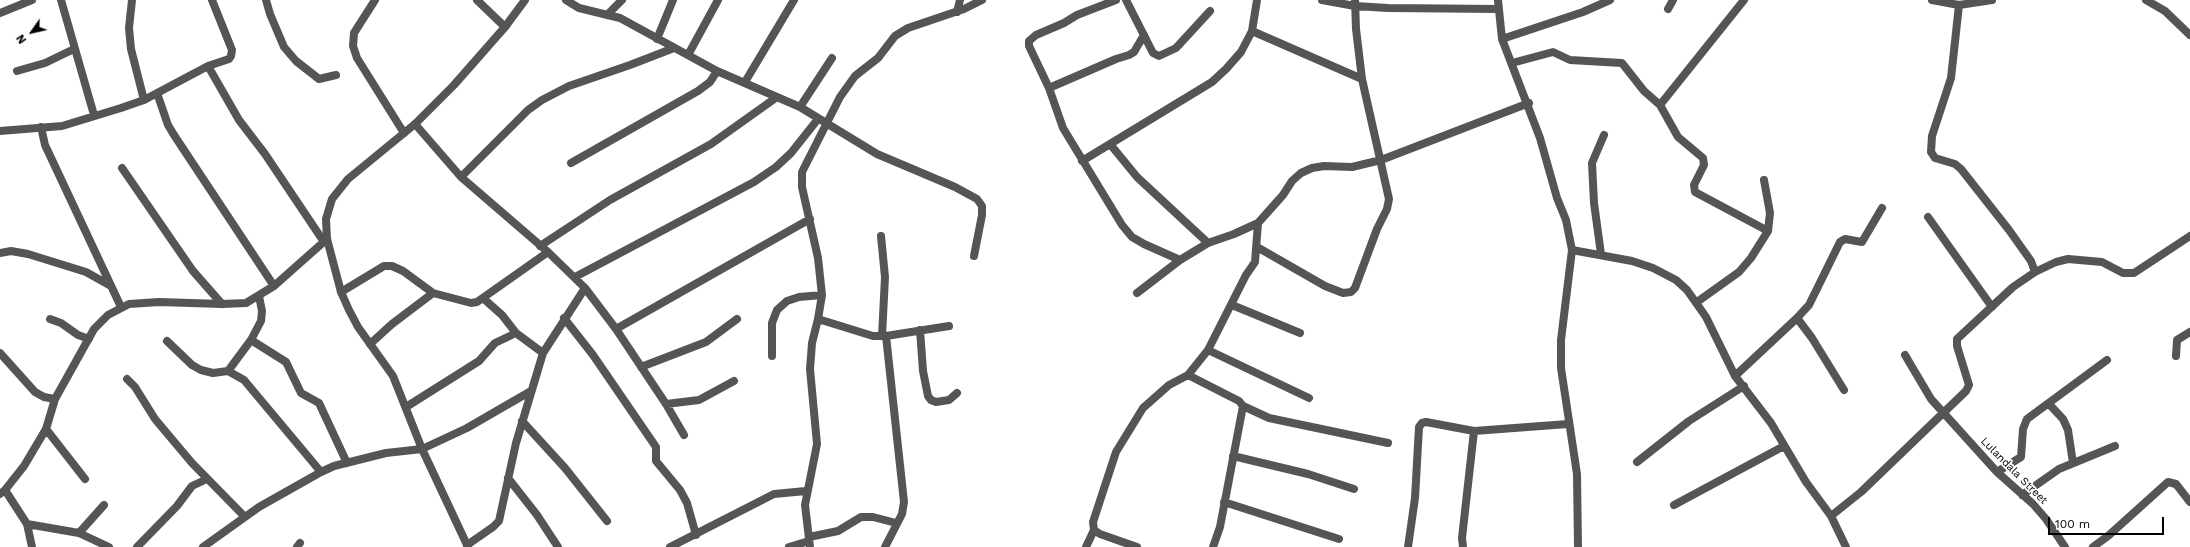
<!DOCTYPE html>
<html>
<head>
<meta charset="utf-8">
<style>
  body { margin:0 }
  #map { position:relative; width:2190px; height:547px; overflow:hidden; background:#fff; font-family:"Work Sans",sans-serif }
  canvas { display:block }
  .north { position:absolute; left:12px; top:12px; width:40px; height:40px; -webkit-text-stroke:3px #fff; paint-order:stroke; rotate:236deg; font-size:11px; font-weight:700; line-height:16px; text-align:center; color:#000 }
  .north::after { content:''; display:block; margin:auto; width:14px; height:18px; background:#000; clip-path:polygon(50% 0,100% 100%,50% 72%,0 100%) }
  .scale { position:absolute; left:2048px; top:517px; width:116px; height:18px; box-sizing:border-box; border:2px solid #000; border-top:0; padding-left:5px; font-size:12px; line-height:14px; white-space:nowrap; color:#000; -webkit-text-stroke:3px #fff; paint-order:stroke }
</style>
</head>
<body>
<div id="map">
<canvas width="2190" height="547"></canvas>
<div class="north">N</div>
<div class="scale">100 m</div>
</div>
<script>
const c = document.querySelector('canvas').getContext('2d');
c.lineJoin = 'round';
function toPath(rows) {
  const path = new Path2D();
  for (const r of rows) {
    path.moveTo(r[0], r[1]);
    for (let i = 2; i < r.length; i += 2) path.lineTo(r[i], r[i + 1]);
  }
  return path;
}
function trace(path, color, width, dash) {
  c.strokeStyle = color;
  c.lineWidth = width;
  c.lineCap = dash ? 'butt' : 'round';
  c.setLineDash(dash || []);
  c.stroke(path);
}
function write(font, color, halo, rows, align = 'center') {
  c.font = font + ' "Work Sans",sans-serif';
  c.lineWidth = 3.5;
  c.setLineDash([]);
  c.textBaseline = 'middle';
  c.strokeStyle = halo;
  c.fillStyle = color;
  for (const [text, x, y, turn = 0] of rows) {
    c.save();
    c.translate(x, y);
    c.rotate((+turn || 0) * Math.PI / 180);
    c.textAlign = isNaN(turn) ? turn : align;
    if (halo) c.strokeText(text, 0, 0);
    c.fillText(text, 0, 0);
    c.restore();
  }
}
trace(toPath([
  [61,0,94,115],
  [132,0,129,28,131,49,144,100],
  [266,0,270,14,284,47,296,61,319,79,336,75],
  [375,0,354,33,353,46,357,58,404,133],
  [477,0,505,27],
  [566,0,579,8,620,18,717,71,800,107,877,154,955,187,977,199,982,206,982,215,974,256],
  [1116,0,1077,15,1064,23,1036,35,1029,41,1029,46,1049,88,1063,128,1122,225,1132,237,1144,244,1180,260],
  [1126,0,1153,53,1159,56,1176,48,1210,11],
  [1322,0,1355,6,1388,8,1498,9],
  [1498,0,1502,39,1540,138,1557,198,1566,220,1572,250,1561,340,1561,368,1577,474,1578,547],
  [1932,0,1959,5,1992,0],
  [2146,0,2165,11,2190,35],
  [1959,5,1951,78,1932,136,1931,152,1935,158,1955,164,1961,169,2009,230,2031,261,2035,272],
  [1668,9,1673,0],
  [957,12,960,0],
  [0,13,32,0],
  [607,15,622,0],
  [1252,31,1362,79],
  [657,39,673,0],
  [1502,39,1583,12,1610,0],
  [688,55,718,0],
  [1512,63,1553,52,1570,60,1622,63,1644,91,1660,105,1678,137,1703,158,1704,165,1694,185,1695,192,1768,231],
  [208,66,239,120,265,154,324,242],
  [17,71,45,63,74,49],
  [745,82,794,0],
  [1049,88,1116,59,1129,55,1134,52,1144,35],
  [157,93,168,125,174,135,274,286],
  [1660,105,1744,0],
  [800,107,832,58],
  [415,124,461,177,548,252,585,288,616,329,666,404,684,435],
  [41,127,45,145,121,307],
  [0,131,62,126,121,108,144,100,208,66,229,59,231,56,232,50,212,0],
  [1110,144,1137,177,1208,243],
  [1082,161,1212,82,1226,69,1241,52,1252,31,1257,0],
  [571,163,698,91,710,82,717,71],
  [122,168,193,271,222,304],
  [461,177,528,110,542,100,569,86,630,65,674,48],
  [1928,217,1992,307],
  [881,236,885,277,882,336],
  [540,246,610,200,711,144,777,97],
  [1257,247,1325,286,1343,293,1351,292,1355,288,1377,229,1387,209,1389,199,1362,79,1356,29,1355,0],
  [1572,250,1632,261,1653,268,1676,280,1687,290,1706,317,1735,376,1771,423,1806,482,1831,516,1846,547],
  [0,253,11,251,28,254,86,272,111,286],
  [1601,254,1594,203,1592,163,1604,135],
  [575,277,754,182,776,167,791,153,818,119],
  [341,292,384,266,392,266,403,271,433,293,471,303,477,302,548,252],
  [1137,293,1180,260,1208,243,1234,234,1258,223],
  [484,299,502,315,516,333,543,353],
  [1697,302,1739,272,1751,258,1768,231,1770,213,1764,180],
  [1232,305,1300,333],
  [564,318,593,355,656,447,656,461,680,490,687,503,696,535],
  [1797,318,1812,338,1844,390],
  [50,319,61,323,78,335,89,339],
  [818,319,873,336,886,336,949,326],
  [616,329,810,219],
  [920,330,923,371,928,396,931,400,936,402,949,400,957,393],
  [251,340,286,362,301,393,319,403,347,463],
  [167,341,192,365,201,370,213,373,228,371,244,380,321,472],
  [370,344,392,324,433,293],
  [1208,350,1309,398],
  [0,353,35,392,44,397,55,399],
  [1905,355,1931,399,1997,472,2033,504,2046,519,2065,547],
  [772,356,772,323,777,310,787,301,799,297,822,295],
  [2176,356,2177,340,2190,332],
  [641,367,706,342,737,319],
  [228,371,251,340,261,321,262,311,259,296],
  [1188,375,1239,401,1243,406,1220,527,1213,547],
  [1735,376,1797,318,1809,305,1840,242,1845,239,1862,242,1882,208],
  [127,379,135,387,155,419,192,463,245,517],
  [666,404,699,400,734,381],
  [2049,404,2063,419,2068,430,2073,463],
  [1243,406,1269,418,1388,443],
  [406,407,479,361,495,343,516,333],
  [522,421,565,468,607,521],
  [46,429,85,479],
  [1233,456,1308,474,1354,489],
  [1637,462,1689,421,1744,386],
  [1997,472,2021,457,2023,429,2027,419,2107,360],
  [508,478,537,515,558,547],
  [5,490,27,524,32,547],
  [0,494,5,490,24,466,46,429,55,399,94,329,108,315,129,304,159,302,222,304,246,303,274,286,327,239],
  [2022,495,2059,469,2115,446],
  [1224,502,1339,539],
  [1674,505,1784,446],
  [1831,516,1861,492,1966,391,1969,385,1957,346,1957,339,2013,287,2035,272,2056,262,2068,259,2102,262,2123,273,2134,273,2190,236],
  [27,524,79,533,109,547],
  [79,533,104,505],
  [809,537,838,531,861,517,873,517,896,523],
  [467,545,493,527,499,521,516,443,543,353,585,288],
  [137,547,177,506,192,486,207,479],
  [203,547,259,507,321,472,334,466,386,453,422,449,467,428,531,391],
  [297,547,300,543],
  [670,547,774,494,806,491],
  [789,547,809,541],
  [810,547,805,505,817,444,810,369,812,343,818,319,822,295,818,258,802,187,802,172,840,97,855,76,878,58,895,36,908,28,964,9,982,0],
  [885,547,902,514,904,502,886,336],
  [1086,547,1094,530],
  [1137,547,1100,534,1094,530,1093,522,1116,452,1143,408,1169,385,1188,375,1208,350,1246,275,1255,262,1258,223,1283,195,1292,181,1301,173,1312,168,1324,166,1352,167,1381,160,1529,103],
  [1408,547,1415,498,1419,427,1422,423,1426,422,1474,431,1568,424],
  [1463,547,1462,538,1474,431],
  [2093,547,2108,536,2168,482,2176,484,2190,502]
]), '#555', 8);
trace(toPath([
  [468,547,422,449,393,376,358,327,349,310,341,292,327,239,326,219,332,199,348,179,415,124,454,85,505,27,525,0]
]), '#555', 8);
write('11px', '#000', '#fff', [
  ["Lulandala Street",2014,471,45]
]);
</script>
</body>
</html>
